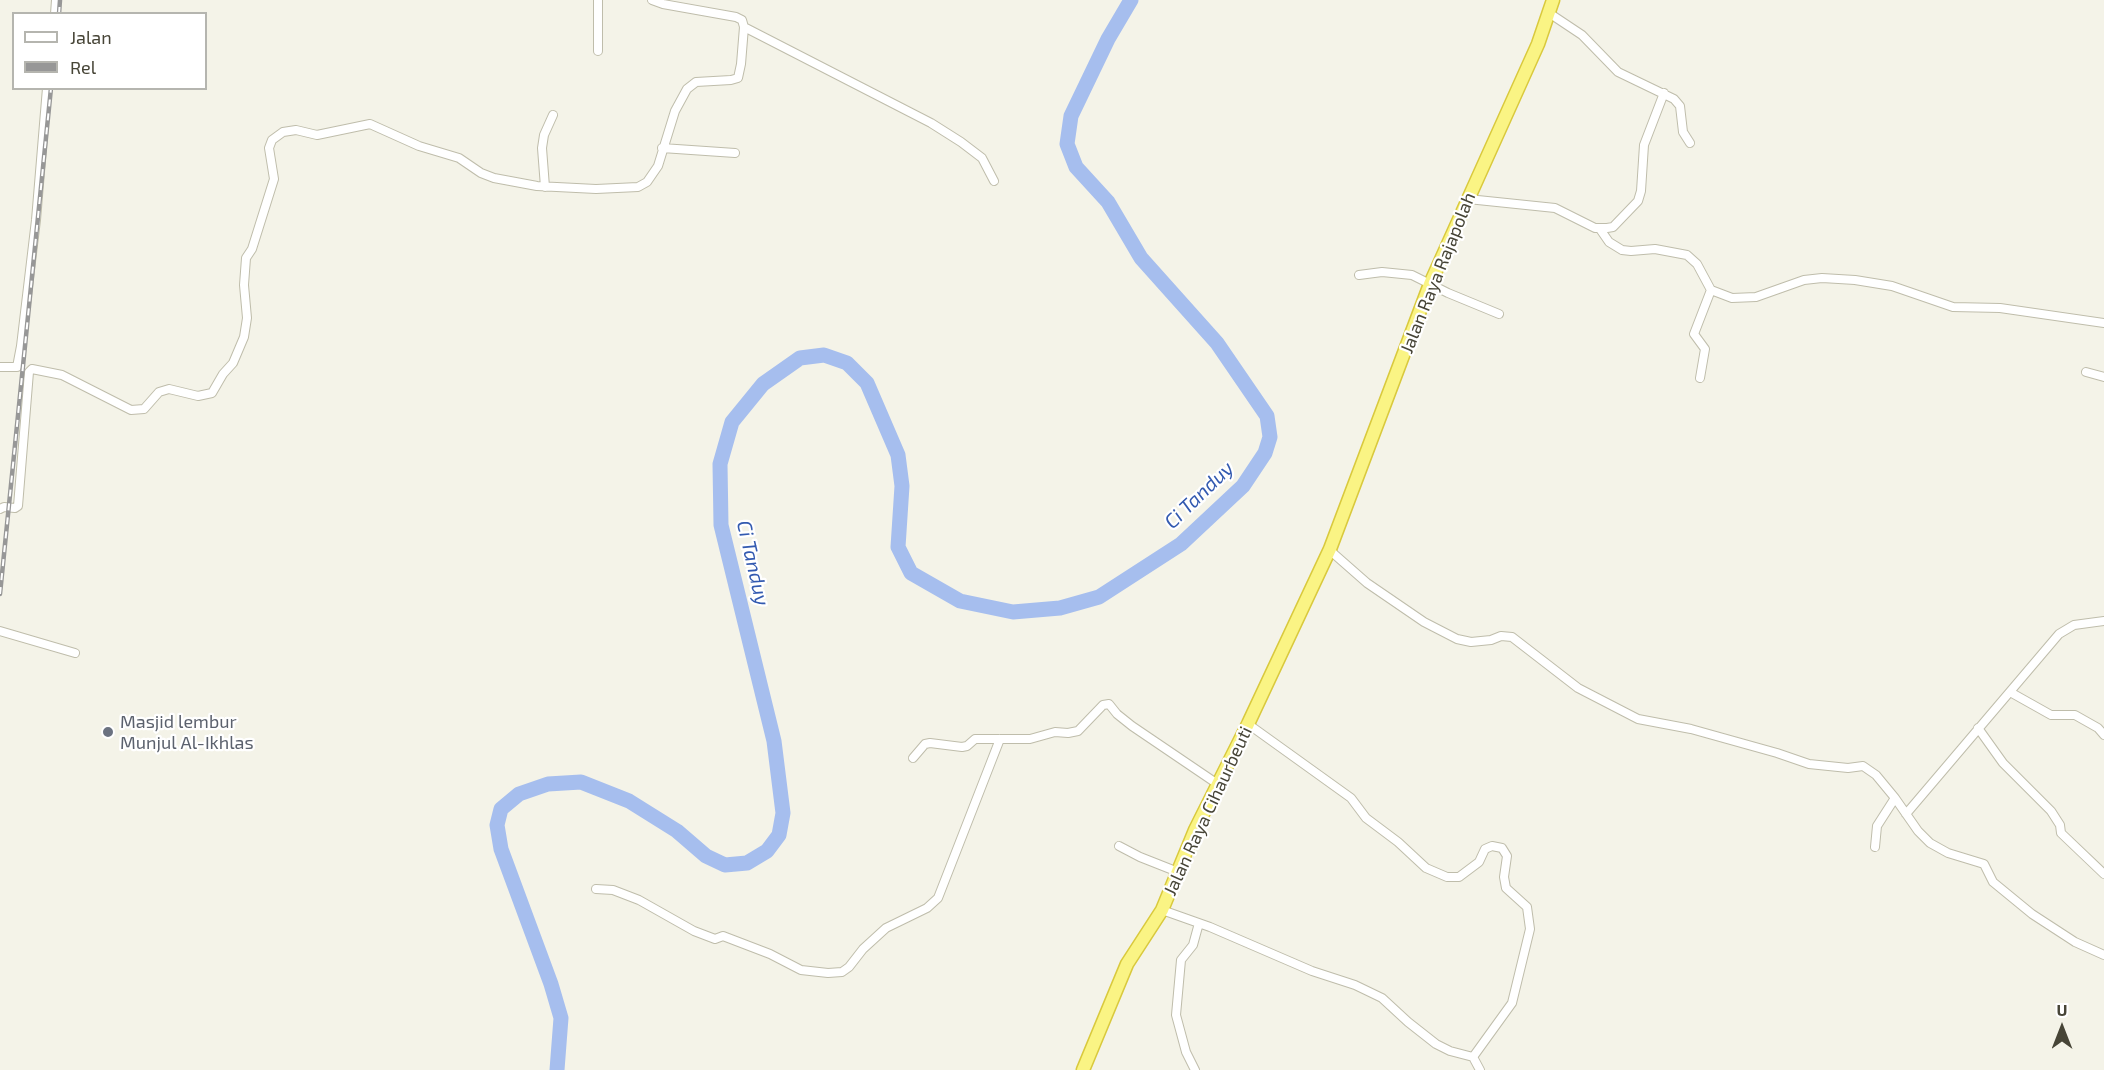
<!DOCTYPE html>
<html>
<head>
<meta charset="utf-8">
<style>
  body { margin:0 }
  #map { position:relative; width:2104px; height:1070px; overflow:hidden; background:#f4f3e8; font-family:"Exo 2",sans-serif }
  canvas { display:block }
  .legend { position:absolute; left:12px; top:12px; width:195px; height:78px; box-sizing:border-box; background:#fff; border:2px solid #b5b5af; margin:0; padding:8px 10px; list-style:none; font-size:18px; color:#474537 }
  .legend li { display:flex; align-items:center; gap:12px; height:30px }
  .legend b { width:30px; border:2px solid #b5b5af }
  .north { position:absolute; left:2032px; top:998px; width:60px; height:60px; -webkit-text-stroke:4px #fff; paint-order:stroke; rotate:0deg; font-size:16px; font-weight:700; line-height:24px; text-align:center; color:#474537 }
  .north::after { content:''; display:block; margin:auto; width:21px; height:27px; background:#474537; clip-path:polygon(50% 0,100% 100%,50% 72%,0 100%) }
</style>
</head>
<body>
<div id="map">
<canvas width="2104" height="1070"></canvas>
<ul class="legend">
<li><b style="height:8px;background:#fff"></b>Jalan</li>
<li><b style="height:8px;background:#979797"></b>Rel</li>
</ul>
<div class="north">U</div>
</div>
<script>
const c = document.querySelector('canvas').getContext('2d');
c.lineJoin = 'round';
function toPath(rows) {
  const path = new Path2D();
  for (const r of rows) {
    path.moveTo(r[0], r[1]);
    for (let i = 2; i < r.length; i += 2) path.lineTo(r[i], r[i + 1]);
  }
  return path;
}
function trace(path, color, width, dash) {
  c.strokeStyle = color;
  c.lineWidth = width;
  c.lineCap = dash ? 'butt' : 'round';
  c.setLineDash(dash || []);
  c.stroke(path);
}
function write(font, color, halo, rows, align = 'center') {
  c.font = font + ' "Exo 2",sans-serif';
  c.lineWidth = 4.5;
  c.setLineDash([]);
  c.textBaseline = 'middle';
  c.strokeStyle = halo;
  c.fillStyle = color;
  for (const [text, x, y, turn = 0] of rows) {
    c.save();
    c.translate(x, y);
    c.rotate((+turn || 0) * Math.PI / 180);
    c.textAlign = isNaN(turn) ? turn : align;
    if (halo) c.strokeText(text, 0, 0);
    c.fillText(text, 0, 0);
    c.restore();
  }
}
trace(toPath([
  [557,1070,561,1018,551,984,501,849,497,825,501,809,519,794,548,784,581,782,629,801,677,831,706,856,725,865,747,863,767,851,779,835,783,813,774,741,721,525,720,464,732,422,763,384,800,358,824,355,847,363,867,383,898,455,902,486,898,547,911,573,960,601,1013,612,1060,608,1099,597,1181,544,1243,486,1265,453,1270,437,1267,416,1217,343,1141,258,1108,202,1076,167,1067,144,1071,116,1108,39,1131,0]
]), '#a6beee', 15);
const minor = toPath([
  [598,0,598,51],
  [1549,13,1582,35,1618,72,1674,99,1680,106,1683,132,1690,143],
  [55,14,56,0],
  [744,27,931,123,961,142,982,158,994,181],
  [662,148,735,153],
  [545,187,542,148,544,135,553,115],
  [1468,199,1555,208,1595,228,1607,228,1613,227,1638,201,1641,191,1644,145,1664,93],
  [1600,229,1609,242,1622,250,1631,251,1655,249,1687,255,1697,264,1711,290,1732,298,1756,297,1804,280,1822,278,1855,280,1892,286,1953,307,2000,308,2104,323],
  [1359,275,1382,272,1412,275,1448,293,1499,314],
  [0,367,17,367,21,346,36,220,47,88],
  [2086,372,2104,377],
  [1700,378,1705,349,1694,334,1711,290],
  [0,509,4,507,15,508,18,506,29,372,32,369,62,375,131,410,144,409,159,392,169,389,198,396,212,393,223,374,233,363,244,337,247,318,244,285,246,258,252,249,274,179,269,148,272,140,283,132,296,130,317,135,370,124,419,146,459,158,481,173,494,178,537,186,596,189,638,187,647,182,658,166,675,111,687,89,696,82,731,80,738,78,741,64,744,27,742,20,736,17,663,4,652,0],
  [1330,549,1334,554,1367,583,1424,622,1457,639,1471,642,1491,640,1501,636,1512,637,1578,688,1638,719,1691,729,1777,753,1809,764,1848,768,1863,766,1876,775,1895,798,1918,831,1930,843,1948,853,1984,864,1993,882,2032,914,2075,942,2104,955],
  [0,631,75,653],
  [2010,692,2051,715,2075,715,2098,728,2104,735],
  [1248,724,1351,798,1366,818,1398,842,1426,868,1447,877,1459,877,1479,862,1485,849,1492,846,1502,848,1507,856,1504,877,1506,888,1527,907,1530,929,1512,1003,1473,1057],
  [1978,728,2003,763,2051,811,2060,825,2061,833,2104,874],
  [913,758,925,744,930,743,962,747,967,746,975,739,1030,739,1055,732,1068,733,1078,731,1103,705,1109,704,1117,714,1132,726,1219,785],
  [1906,814,2059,634,2074,625,2104,621],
  [1119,846,1140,857,1178,872],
  [1875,847,1877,826,1895,798],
  [596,889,613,890,639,900,694,931,715,939,723,936,770,954,801,970,828,973,842,972,849,967,863,949,886,928,927,908,938,898,1000,739],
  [1162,910,1210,927,1312,971,1355,985,1382,998,1408,1022,1436,1044,1450,1051,1473,1057,1480,1070],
  [1195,1070,1186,1052,1176,1015,1181,960,1193,945,1199,923]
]);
const trunk = toPath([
  [1083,1070,1127,964,1162,910,1195,830,1248,724,1330,549,1430,284,1538,44,1553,0]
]);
trace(minor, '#bfbdab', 10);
trace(trunk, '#d9c93d', 15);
trace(minor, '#fff', 8);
trace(trunk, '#faf484', 12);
const rail = toPath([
  [59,14,60,0],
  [0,594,51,88]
]);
trace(rail, '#979797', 4.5);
trace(rail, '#fff', 2, [7]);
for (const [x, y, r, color] of [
  [108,732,6,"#6b7280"]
]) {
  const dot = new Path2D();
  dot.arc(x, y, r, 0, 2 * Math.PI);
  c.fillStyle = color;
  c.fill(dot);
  trace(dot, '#fff', 2);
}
write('18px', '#474537', '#fff', [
  ["Jalan Raya Rajapolah",1438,273,-68],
  ["Jalan Raya Cihaurbeuti",1208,811,-65]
]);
write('18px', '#5b616d', '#fff', [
  ["Masjid lembur",120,722],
  ["Munjul Al-Ikhlas",120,743]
], 'left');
write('italic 20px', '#335ab0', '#fff', [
  ["Ci Tanduy",1199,495,-44],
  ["Ci Tanduy",753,563,77]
]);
</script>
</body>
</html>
